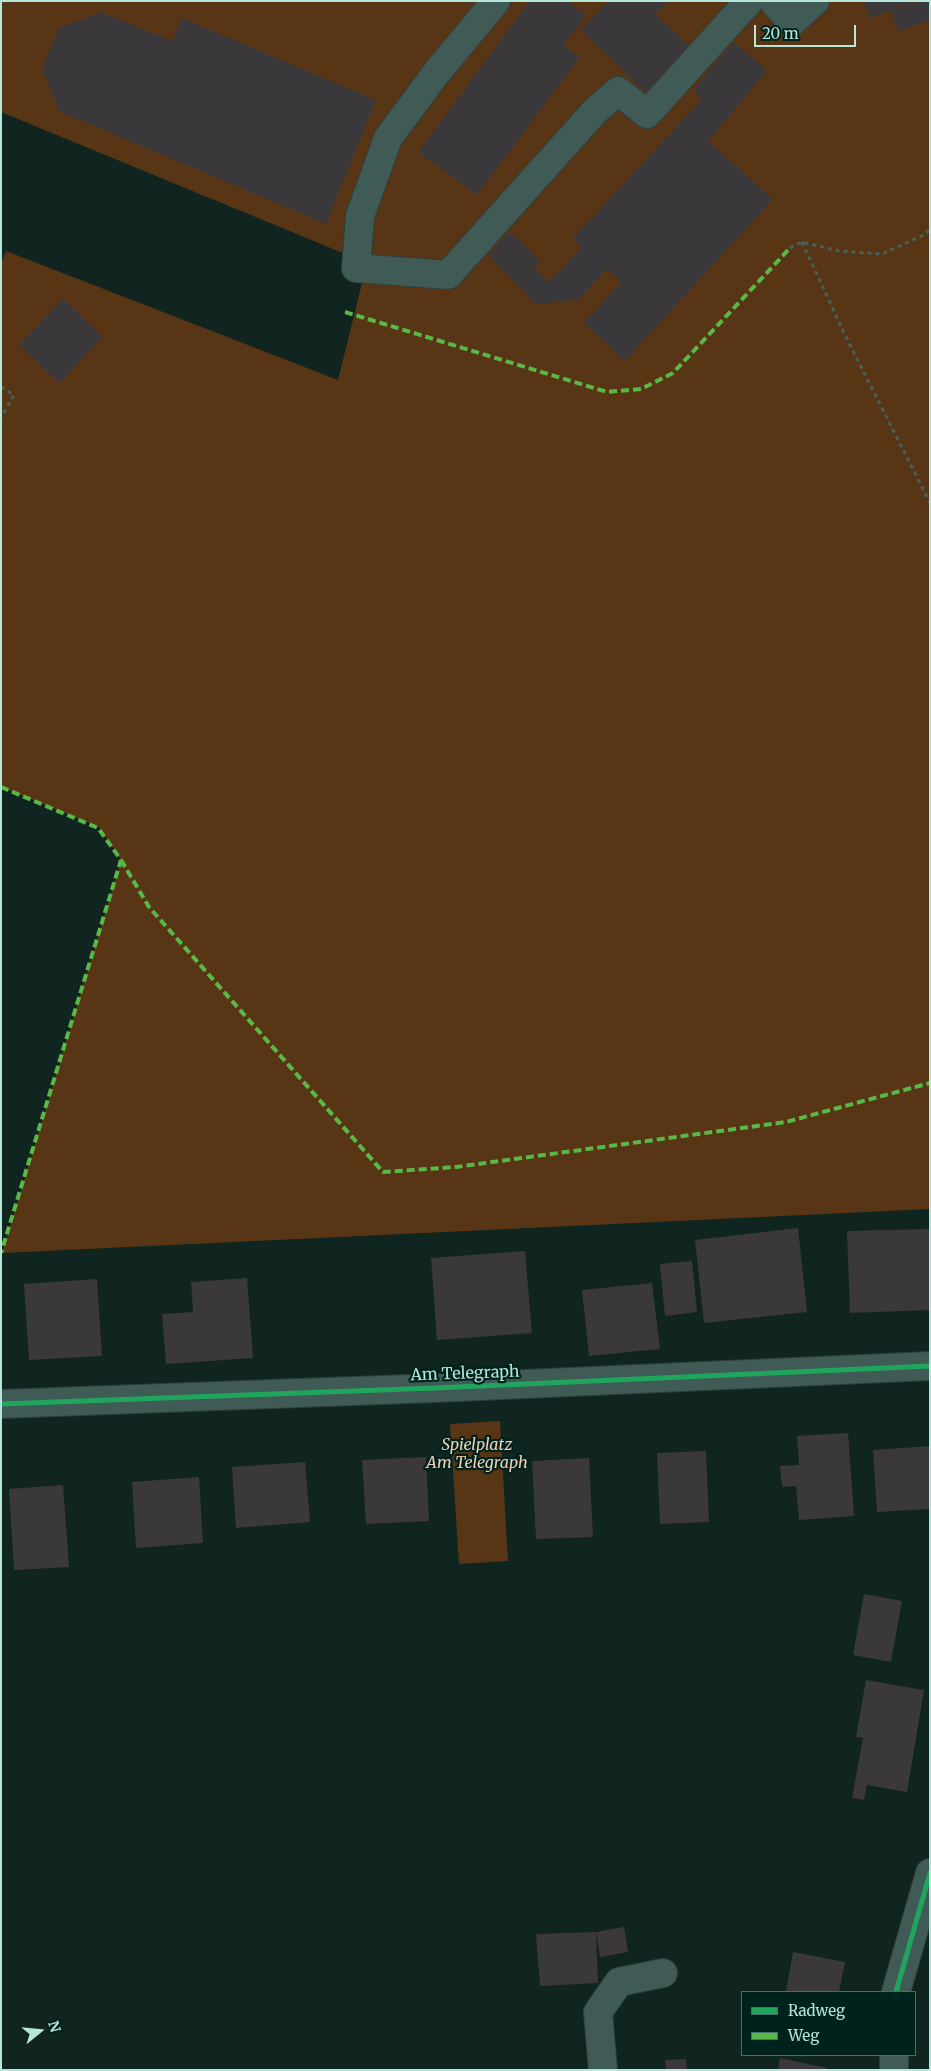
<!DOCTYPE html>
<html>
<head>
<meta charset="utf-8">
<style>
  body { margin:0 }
  #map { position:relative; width:931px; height:2071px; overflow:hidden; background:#102420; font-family:Merriweather,serif }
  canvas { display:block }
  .frame { position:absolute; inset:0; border:2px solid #b6e6da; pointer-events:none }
  .legend { position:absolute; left:741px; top:1991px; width:175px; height:65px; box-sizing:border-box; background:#00221c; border:1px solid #497068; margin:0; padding:6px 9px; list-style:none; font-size:15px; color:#b6e6da }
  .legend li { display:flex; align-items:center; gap:10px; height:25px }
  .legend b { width:25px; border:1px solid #497068 }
  .north { position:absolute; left:15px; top:2006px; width:50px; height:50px; -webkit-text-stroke:4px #00221c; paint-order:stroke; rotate:73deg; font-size:14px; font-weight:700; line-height:20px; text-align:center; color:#b6e6da }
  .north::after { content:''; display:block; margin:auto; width:18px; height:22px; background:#b6e6da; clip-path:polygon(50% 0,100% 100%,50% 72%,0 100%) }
  .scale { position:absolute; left:754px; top:25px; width:102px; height:22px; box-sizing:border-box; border:2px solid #b6e6da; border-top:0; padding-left:6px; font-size:15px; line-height:18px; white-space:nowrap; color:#b6e6da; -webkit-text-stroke:4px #00221c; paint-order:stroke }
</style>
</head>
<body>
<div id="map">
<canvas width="931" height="2071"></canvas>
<div class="frame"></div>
<ul class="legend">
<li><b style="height:6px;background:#20a55d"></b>Radweg</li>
<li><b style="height:6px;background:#58b947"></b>Weg</li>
</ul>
<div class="north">N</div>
<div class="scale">20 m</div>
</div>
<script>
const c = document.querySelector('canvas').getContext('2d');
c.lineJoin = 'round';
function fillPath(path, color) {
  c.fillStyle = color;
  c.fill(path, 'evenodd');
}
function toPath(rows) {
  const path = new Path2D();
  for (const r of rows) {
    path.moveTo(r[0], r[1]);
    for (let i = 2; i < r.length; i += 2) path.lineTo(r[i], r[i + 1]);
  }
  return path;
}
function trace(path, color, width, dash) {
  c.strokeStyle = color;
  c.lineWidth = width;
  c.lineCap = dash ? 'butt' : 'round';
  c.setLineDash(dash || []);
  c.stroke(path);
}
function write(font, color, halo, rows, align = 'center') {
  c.font = font + ' Merriweather,serif';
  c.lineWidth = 4.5;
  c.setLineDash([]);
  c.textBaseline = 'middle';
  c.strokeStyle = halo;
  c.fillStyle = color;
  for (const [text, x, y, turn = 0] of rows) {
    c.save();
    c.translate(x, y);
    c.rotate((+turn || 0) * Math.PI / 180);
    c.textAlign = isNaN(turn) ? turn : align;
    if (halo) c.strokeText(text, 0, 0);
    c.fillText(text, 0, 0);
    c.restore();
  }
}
fillPath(toPath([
  [1,1,930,1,930,1209,2,1253,121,860,99,827,1,787,1,263,6,251,338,380,367,263,1,112],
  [500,1421,508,1561,459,1564,450,1424]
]), '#583615');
fillPath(toPath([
  [530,1,567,1,586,15,563,45,580,57,477,195,418,152],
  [608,1,668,1,655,14,689,46,646,92,581,30],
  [864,1,915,1,870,18],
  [919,1,930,1,930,20,898,31,891,11],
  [101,12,172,41,182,18,376,100,326,224,59,111,42,69,59,28],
  [733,42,766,69,766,72,708,141,773,199,625,361,584,323,621,282,607,269,578,300,536,304,488,255,510,232,540,261,534,268,549,282,582,247,573,238,702,99,694,90],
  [63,299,103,337,59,383,19,345],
  [798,1228,807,1312,704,1323,695,1240],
  [930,1229,930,1310,850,1313,847,1231],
  [525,1251,532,1333,437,1340,431,1258],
  [692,1261,697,1312,665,1316,660,1264],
  [247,1278,253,1358,166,1364,162,1314,193,1312,191,1282],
  [97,1279,102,1356,29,1360,24,1284],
  [652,1283,660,1349,589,1356,582,1290],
  [848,1433,854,1516,799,1520,796,1486,782,1487,780,1466,799,1465,797,1436],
  [930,1446,930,1509,877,1512,873,1450],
  [706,1451,709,1522,660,1524,657,1453],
  [426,1457,429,1521,366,1524,362,1460],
  [589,1458,593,1537,536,1539,532,1461],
  [305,1462,310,1522,236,1528,232,1467],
  [199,1477,203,1543,136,1548,132,1482],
  [63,1485,69,1567,14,1570,9,1489],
  [864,1594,902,1601,891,1662,853,1655],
  [866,1680,924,1690,907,1792,867,1785,864,1800,852,1798,863,1738,856,1737],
  [624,1927,628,1952,600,1957,596,1932],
  [596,1932,598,1983,540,1986,536,1934],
  [793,1952,845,1962,839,1992,786,1992],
  [780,2058,827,2068,826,2070,778,2070],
  [686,2059,687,2070,666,2070,665,2060]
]), '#3b383b');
const minor = toPath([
  [496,1,437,72,388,138,360,216,356,268,448,275,595,111,618,91,647,114,749,1],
  [773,1,792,22,815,1],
  [1,1404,435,1388,930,1366],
  [896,1992,930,1873],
  [603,2070,598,2012,619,1982,663,1973],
  [894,2070,894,2055]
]);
trace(minor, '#2e403c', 30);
trace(toPath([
  [802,242,844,333,930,503],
  [790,248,802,242,839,251,882,254,926,234,930,228],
  [1,387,14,395,1,418]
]), '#48605b', 3, [4, 4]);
trace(minor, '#405b56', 28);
trace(toPath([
  [345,312,607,392,641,389,673,373,790,248],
  [1,787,98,828,121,860,1,1253],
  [121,860,149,907,383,1172,456,1167,786,1122,930,1083]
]), '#58b947', 4, [8, 4]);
trace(toPath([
  [1,1404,435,1388,930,1366],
  [896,1992,930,1873]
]), '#20a55d', 5);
write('16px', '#b6e6da', '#00221c', [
  ["Am Telegraph",465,1374,-2]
]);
write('italic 16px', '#f3d0b7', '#00221c', [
  ["Spielplatz",477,1445],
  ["Am Telegraph",477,1463]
]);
</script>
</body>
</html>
